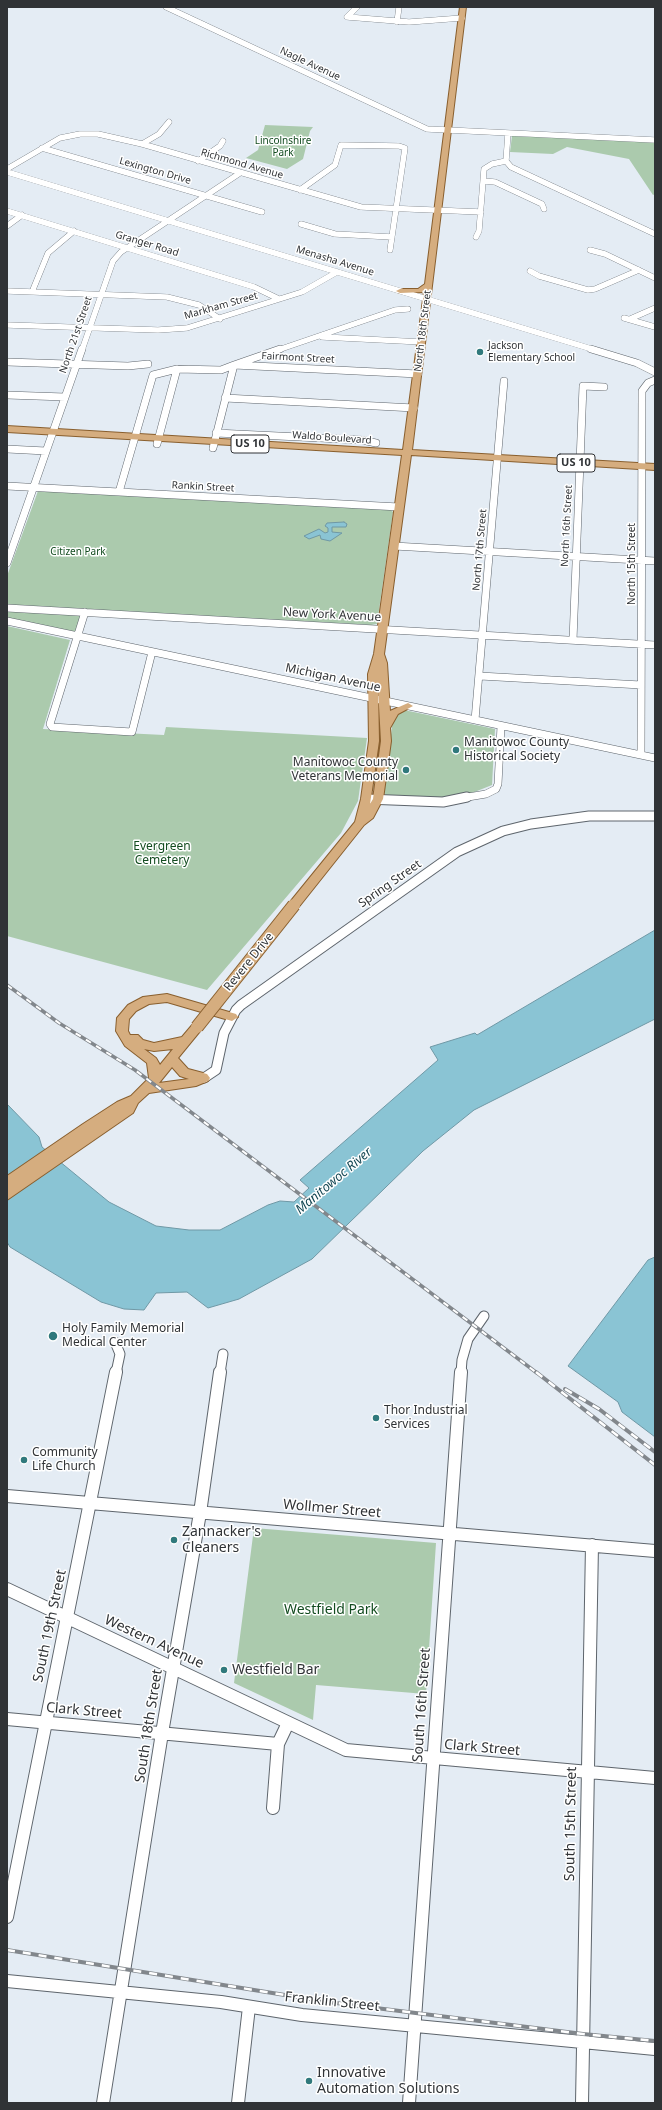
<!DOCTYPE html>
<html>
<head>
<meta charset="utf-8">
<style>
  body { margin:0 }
  #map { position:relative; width:662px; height:2110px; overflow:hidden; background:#e4ecf4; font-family:"Noto Sans",sans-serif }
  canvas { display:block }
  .frame { position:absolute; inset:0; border:8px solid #303336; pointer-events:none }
</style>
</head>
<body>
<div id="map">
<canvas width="662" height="2110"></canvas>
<div class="frame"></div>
</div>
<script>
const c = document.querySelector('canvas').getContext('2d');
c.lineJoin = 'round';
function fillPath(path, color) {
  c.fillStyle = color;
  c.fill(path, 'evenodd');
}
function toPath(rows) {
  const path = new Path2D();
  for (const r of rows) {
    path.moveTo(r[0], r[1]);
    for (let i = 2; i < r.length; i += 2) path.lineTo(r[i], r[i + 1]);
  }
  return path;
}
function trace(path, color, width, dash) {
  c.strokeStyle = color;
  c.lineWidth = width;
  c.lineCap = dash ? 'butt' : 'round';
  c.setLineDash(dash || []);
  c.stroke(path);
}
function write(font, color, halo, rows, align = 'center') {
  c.font = font + ' "Noto Sans",sans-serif';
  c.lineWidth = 3;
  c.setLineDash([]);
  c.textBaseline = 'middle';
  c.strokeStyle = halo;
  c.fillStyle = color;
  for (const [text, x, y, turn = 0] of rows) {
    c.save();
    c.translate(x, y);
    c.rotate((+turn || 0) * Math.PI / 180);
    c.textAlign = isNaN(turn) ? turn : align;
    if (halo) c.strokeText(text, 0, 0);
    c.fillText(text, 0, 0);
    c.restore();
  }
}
fillPath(toPath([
  [265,125,313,127,310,131,303,159,287,169,246,158,258,150],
  [512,136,655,141,655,194,653,195,629,159,567,147,553,154,510,152],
  [38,491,391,510,393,512,377,624,371,625,88,610,80,634,7,618,7,576],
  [7,626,70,640,43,729,164,735,166,727,367,738,358,801,341,833,207,990,7,936],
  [404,710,495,729,492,785,472,793,438,799,386,796,384,793,393,718,394,715],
  [254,1528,436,1543,426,1694,316,1685,313,1720,234,1683]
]), '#abcaad');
const water = toPath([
  [344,522,347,524,346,527,332,527,332,532,342,533,330,541,321,539,320,535,309,539,304,536,319,529,325,533,328,532,328,528,325,526,327,523,344,522],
  [655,930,655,1019,474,1110,423,1151,312,1259,239,1299,208,1308,187,1292,156,1293,144,1310,124,1309,101,1302,10,1247,7,1242,7,1104,39,1137,42,1147,109,1202,156,1226,189,1230,220,1230,268,1205,280,1201,294,1202,309,1188,300,1180,438,1060,430,1047,475,1033,477,1035,655,930],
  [655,1257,655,1437,622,1412,618,1402,568,1366,648,1260,655,1257]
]);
fillPath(water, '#8ac4d4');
trace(water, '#6f98a5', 1);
const minorFar3 = toPath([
  [166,7,427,129,655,140],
  [357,7,347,17,409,22,462,18],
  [397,22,399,7],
  [508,133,506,161,511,167,655,234],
  [142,144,159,134,169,122],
  [42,148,262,212],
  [198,161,220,146,223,141],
  [7,169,60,138,80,134,98,134,142,144,361,207,481,212],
  [7,172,595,350],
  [484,181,495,182,542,204,544,209],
  [300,190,335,165,341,145,399,146,405,148,390,250],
  [7,211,254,287,279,299],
  [301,224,335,234,392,237],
  [7,226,22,215],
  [476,237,479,231,484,169,492,164,506,161],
  [590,250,605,254,655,278],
  [530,271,539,276,588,290,595,289,639,270],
  [7,291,167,297,199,305,220,319],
  [32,292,48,253,74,231],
  [624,318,655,327],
  [630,319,655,308],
  [7,325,158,330,187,328,302,292,337,272],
  [322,337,422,342],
  [82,350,113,261,121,252,240,173],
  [278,350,395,310,408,309]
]);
const minorFar2 = toPath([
  [591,349,637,363,655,372],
  [7,362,128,366,148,364],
  [7,395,65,397],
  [225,398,414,408],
  [216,433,362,440,376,443],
  [157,444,177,369],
  [213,448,234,365,280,349],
  [7,449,46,451],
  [7,486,399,507],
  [119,492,153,375,177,369,221,370,234,365,418,374],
  [394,546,655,561],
  [7,563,82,349],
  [7,608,655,645],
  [85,612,50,724,52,727,132,732,152,652],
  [7,621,655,758],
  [573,640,583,386,604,387],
  [480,676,641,685],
  [475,720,504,381],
  [641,755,642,391,648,383,655,380],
  [462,798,486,794,496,789,498,784,501,726]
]);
const minorFar1 = toPath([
  [366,799,443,802,467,797],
  [204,1078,216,1070,224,1033,236,1010,241,1005,457,852,503,831,531,824,589,816,655,816],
  [115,1342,120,1354,116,1373],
  [220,1373,223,1354],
  [461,1373,462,1360,468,1339,484,1316]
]);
const minor = toPath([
  [7,1496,655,1551],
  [7,1589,346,1750,655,1778],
  [7,1719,278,1744],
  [273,1808,278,1744,288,1723],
  [7,1917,116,1372],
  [7,1981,221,2002,302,2015,655,2049],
  [103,2103,162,1733,200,1513,220,1372],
  [238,2103,249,2007],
  [409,2103,461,1372],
  [582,2103,592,1545]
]);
const major = toPath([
  [460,7,466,7,412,450,655,464,655,470,411,455,384,654,387,663,390,711,408,703,413,706,398,714,390,728,391,741,383,799,373,818,364,825,298,908,294,909,290,908,288,905,290,902,355,822,361,799,369,741,368,674,374,654,402,455,7,432,7,426,403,450,424,292,400,293,396,291,400,289,418,289,425,284,460,7],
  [378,688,381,741,373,799,370,804,379,741,378,688],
  [167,994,236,1014,238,1017,232,1021,167,1002,149,1004,136,1011,129,1019,128,1031,130,1035,138,1035,143,1040,154,1043,182,1037,193,1024,201,1024,203,1027,201,1030,178,1058,188,1069,207,1074,210,1078,208,1081,196,1086,149,1093,138,1103,133,1113,7,1200,7,1188,9,1187,7,1188,7,1176,83,1124,117,1102,131,1096,149,1078,147,1063,125,1046,116,1031,117,1018,128,1005,143,997,167,994],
  [144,1049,154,1051,173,1049,160,1065,156,1058,144,1049],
  [172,1067,180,1076,189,1079,159,1083,172,1067]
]);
trace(minorFar3, '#5e656c', 6);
trace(minorFar2, '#5e656c', 8);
trace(minorFar1, '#5e656c', 11);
trace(minor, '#5e656c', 14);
trace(major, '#895f2e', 2);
trace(minorFar3, '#fff', 5.5);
trace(minorFar2, '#fff', 7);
trace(minorFar1, '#fff', 9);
trace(minor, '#fff', 12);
fillPath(major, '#d5ad7f');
const railFar1 = toPath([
  [7,985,59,1023,135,1070,537,1373]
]);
const rail = toPath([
  [536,1372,655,1465],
  [565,1389,599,1409,655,1452],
  [7,1950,328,2002,583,2034,655,2041]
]);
trace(railFar1, '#82878c', 3.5);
trace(rail, '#82878c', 4);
trace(railFar1, '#fff', 2, [6]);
trace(rail, '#fff', 2.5, [8]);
const majorBridge = toPath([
  [197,1027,294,905]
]);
trace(majorBridge, '#895f2e', 14, []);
trace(majorBridge, '#d5ad7f', 12);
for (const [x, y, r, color] of [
  [480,352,4,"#30797c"],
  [456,750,4,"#30797c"],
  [406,770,4,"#30797c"],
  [53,1336,5,"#30797c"],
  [376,1418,4,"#30797c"],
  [24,1460,4,"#30797c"],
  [174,1540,4,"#30797c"],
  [224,1670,4,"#30797c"],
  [309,2081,4,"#30797c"]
]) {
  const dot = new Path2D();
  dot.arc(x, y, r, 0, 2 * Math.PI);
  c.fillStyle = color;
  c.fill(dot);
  trace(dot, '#fff', 1.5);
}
write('10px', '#303336', '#fff', [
  ["Nagle Avenue",310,64,25],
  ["Richmond Avenue",242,164,16],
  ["Lexington Drive",155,171,16],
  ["Granger Road",147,244,17],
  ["Menasha Avenue",335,261,17],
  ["Markham Street",221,306,-16],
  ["North 18th Street",423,331,-83],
  ["North 21st Street",76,335,-71],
  ["Fairmont Street",298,358,3],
  ["Waldo Boulevard",332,438,4],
  ["Rankin Street",203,487,3],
  ["North 16th Street",567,526,-87],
  ["North 17th Street",480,550,-85],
  ["North 15th Street",632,564,-90]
]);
write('10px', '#124b1f', '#fff', [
  ["Lincolnshire",283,141],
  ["Park",283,153],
  ["Citizen Park",78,552]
]);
write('10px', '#303336', '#fff', [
  ["Jackson",488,346],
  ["Elementary School",488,358]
], 'left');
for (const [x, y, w] of [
  [250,444,38],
  [576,463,38]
]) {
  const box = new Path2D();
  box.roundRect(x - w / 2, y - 9, w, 18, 3);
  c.fillStyle = '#fff';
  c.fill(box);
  trace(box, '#303336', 1);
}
write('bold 11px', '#303336', null, [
  ["US 10",250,444],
  ["US 10",576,463]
]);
write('12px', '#303336', '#fff', [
  ["New York Avenue",332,615,3],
  ["Michigan Avenue",333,678,12],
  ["Spring Street",390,884,-35],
  ["Revere Drive",249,962,-51]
]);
write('12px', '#303336', '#fff', [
  ["Manitowoc County",464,743],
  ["Historical Society",464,757],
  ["Manitowoc County",398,763,"right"],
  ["Veterans Memorial",398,777,"right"],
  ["Holy Family Memorial",62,1329],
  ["Medical Center",62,1343],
  ["Thor Industrial",384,1411],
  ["Services",384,1425],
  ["Community",32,1453],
  ["Life Church",32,1467]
], 'left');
write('12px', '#124b1f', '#fff', [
  ["Evergreen",162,847],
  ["Cemetery",162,861]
]);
write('italic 13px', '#164955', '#fff', [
  ["Manitowoc River",334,1181,-40]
]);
write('14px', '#303336', '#fff', [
  ["Wollmer Street",332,1509,5],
  ["South 19th Street",50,1626,-78],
  ["Western Avenue",154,1642,25],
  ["South 16th Street",422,1705,-86],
  ["Clark Street",84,1711,5],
  ["South 18th Street",149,1726,-81],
  ["Clark Street",482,1748,5],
  ["South 15th Street",571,1824,-89],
  ["Franklin Street",332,2002,6]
]);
write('14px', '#303336', '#fff', [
  ["Zannacker's",182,1532],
  ["Cleaners",182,1548],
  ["Westfield Bar",232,1670],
  ["Innovative",317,2073],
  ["Automation Solutions",317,2089]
], 'left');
write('14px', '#124b1f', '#fff', [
  ["Westfield Park",331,1610]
]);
</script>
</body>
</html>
